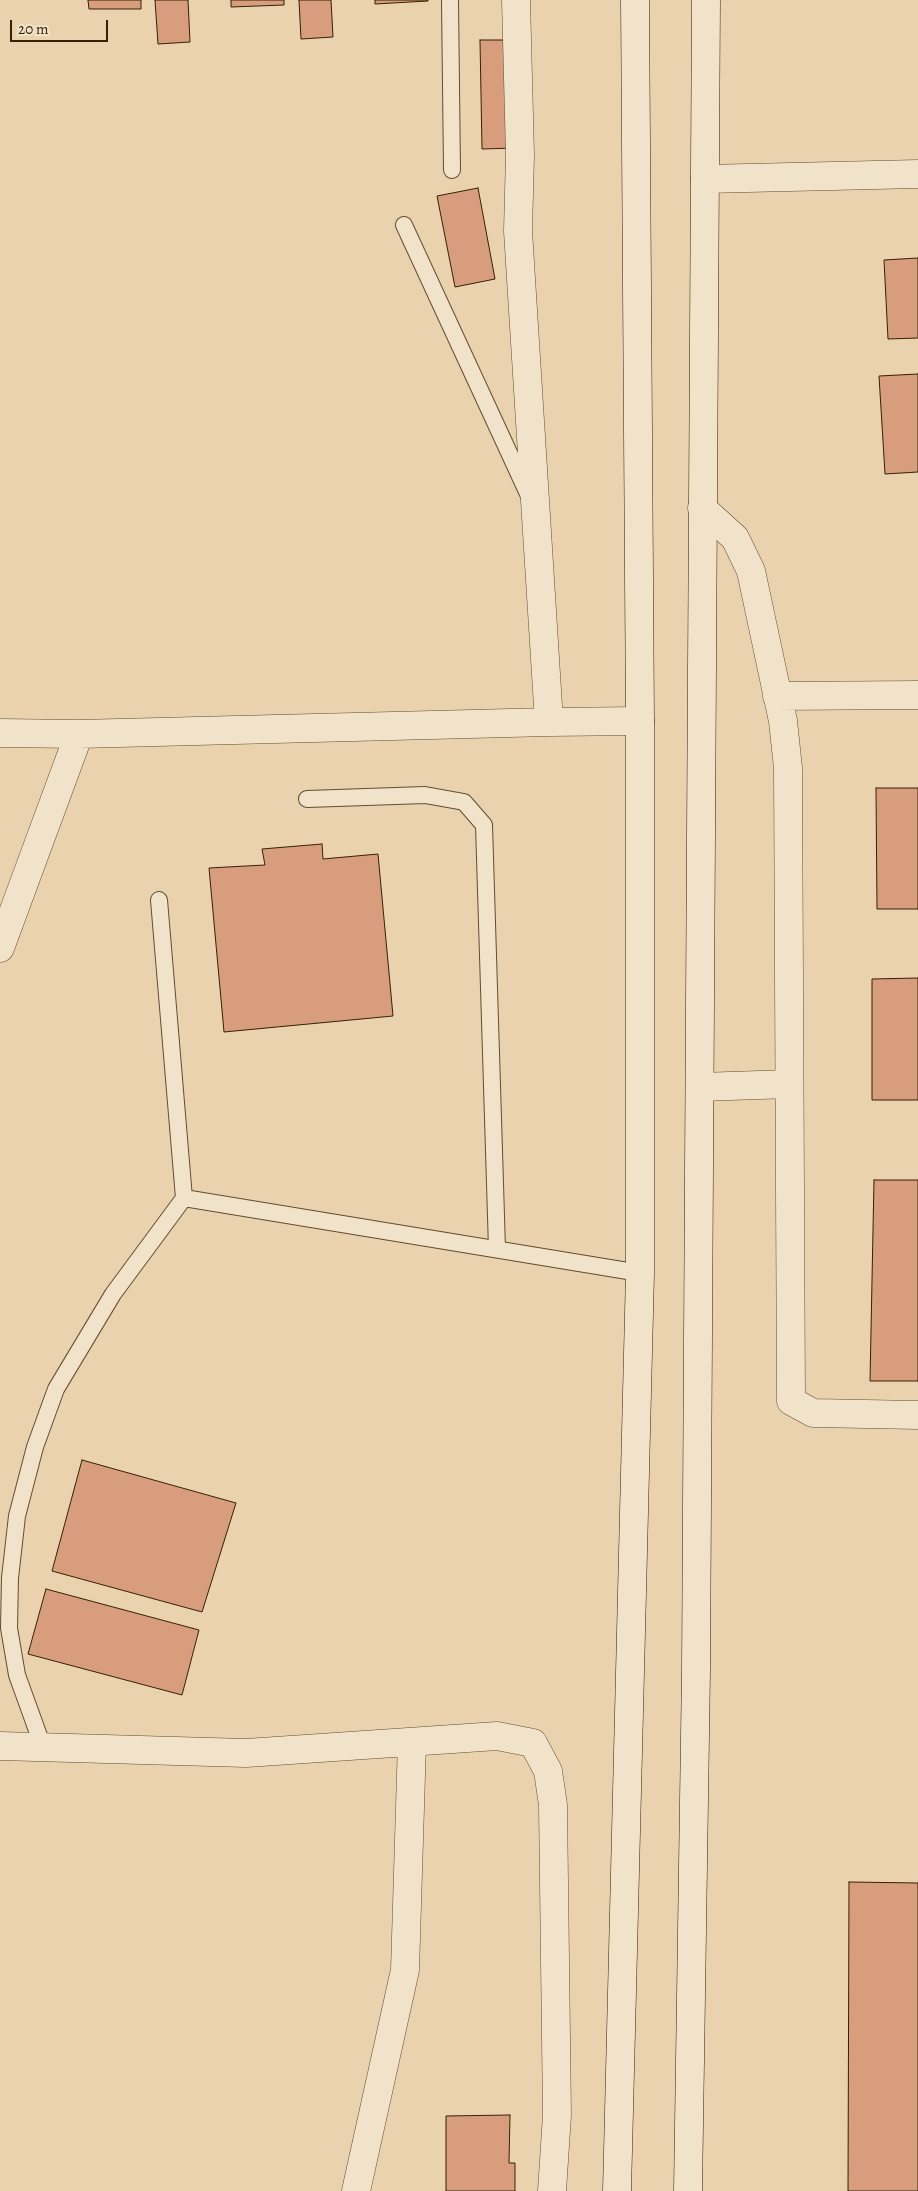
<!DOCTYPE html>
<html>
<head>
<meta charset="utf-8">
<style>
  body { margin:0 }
  #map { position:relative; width:918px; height:2191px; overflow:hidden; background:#ead2ae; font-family:Alegreya,serif }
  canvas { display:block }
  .scale { position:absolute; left:10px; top:20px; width:98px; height:22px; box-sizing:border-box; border:2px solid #342104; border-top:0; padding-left:6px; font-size:15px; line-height:18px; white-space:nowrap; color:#342104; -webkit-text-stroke:4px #f1e2ca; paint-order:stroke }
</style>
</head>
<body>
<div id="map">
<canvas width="918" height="2191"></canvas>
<div class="scale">20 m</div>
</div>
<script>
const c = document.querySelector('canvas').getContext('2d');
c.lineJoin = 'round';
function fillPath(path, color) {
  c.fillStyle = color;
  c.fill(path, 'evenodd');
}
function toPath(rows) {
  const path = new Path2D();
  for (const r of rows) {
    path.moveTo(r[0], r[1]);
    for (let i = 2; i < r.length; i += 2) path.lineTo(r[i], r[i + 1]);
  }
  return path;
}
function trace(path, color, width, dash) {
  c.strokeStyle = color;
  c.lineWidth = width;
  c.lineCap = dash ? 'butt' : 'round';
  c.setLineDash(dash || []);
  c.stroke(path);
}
const building = toPath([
  [88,0,141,0,141,9,89,9,88,0],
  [155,0,188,0,190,42,158,44,155,0],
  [231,0,284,0,284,5,231,7,231,0],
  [299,0,331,0,333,37,301,39,299,0],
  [375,0,428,0,428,1,375,4,375,0],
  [480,40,514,40,516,148,482,149,480,40],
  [478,188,495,279,455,287,437,196,478,188],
  [918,258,918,338,888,339,884,260,918,258],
  [918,374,918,472,885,474,879,376,918,374],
  [876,788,918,788,918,909,877,909,876,788],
  [322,844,323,859,378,854,393,1016,224,1032,209,868,265,865,262,849,322,844],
  [918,978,918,1100,872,1100,872,979,918,978],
  [874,1180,918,1180,918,1381,870,1381,874,1180],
  [82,1460,236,1503,202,1612,52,1571,82,1460],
  [46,1589,199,1630,182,1695,28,1654,46,1589],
  [849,1882,918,1883,918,2191,848,2191,849,1882],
  [510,2115,509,2163,515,2163,515,2191,446,2191,446,2116,510,2115]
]);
fillPath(building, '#d79d7d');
trace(building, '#342104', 1);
const lane = toPath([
  [450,0,452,170],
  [404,225,529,496],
  [307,799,425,795,464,802,484,825,497,1249],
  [184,1198,640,1273],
  [43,1747,17,1675,9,1628,10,1578,17,1516,35,1447,56,1389,113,1294,184,1198,159,900]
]);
const street = toPath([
  [516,0,520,155,518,231,549,722],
  [705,179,918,174],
  [702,508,735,538,751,571,783,721,788,768,791,1401,813,1413,918,1415],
  [777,696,918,695],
  [0,733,79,734,549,722,640,721],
  [0,948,79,734],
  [700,1087,789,1084],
  [0,1746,246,1753,497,1736,533,1743,548,1771,553,1805,557,2115,552,2191],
  [356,2191,405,1970,412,1742]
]);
const secondary = toPath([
  [617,2191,640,1273,640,721,635,0],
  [688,2191,696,1671,706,0]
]);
trace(lane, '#624d2e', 18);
trace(street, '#624d2e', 29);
trace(secondary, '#342104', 29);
trace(lane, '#f1e2ca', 16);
trace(street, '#f1e2ca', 28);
trace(secondary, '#f1e2ca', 28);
</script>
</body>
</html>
